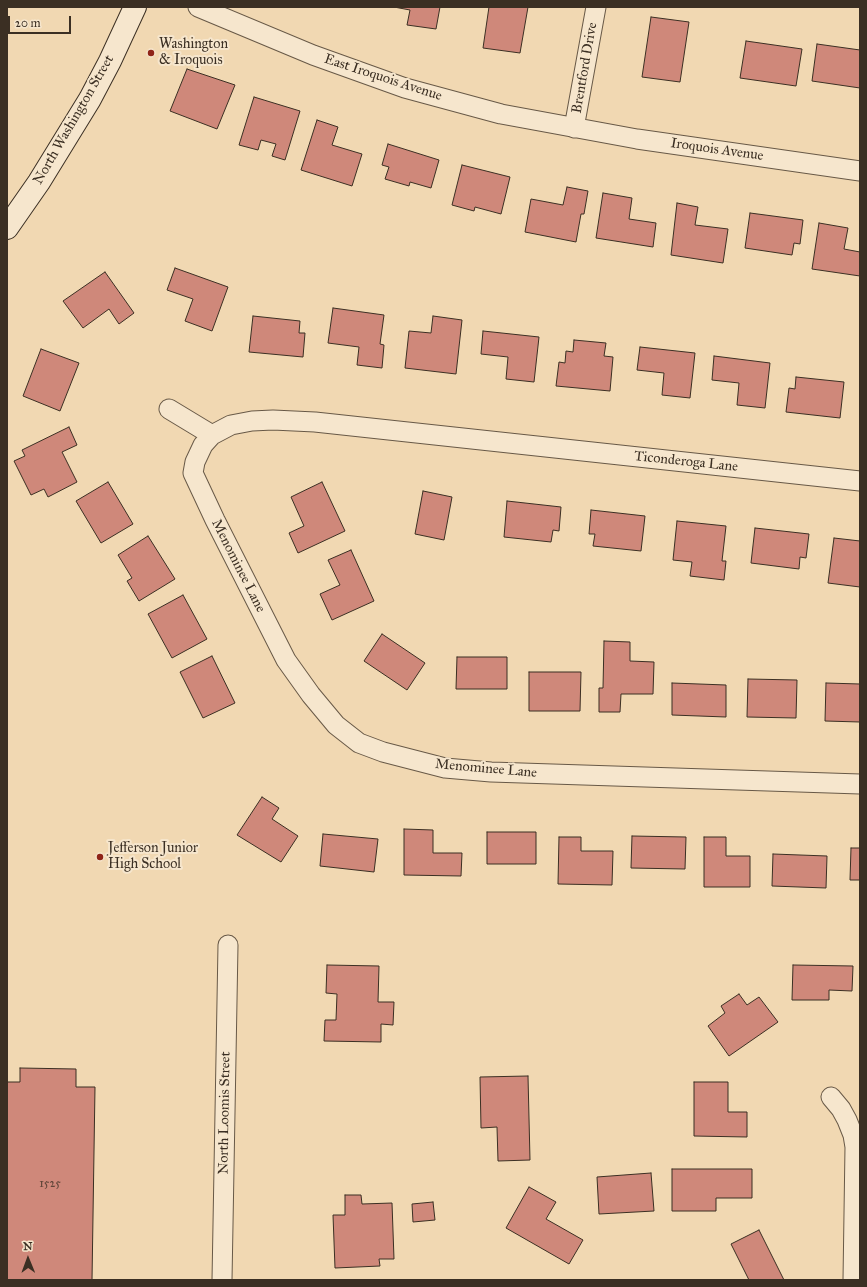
<!DOCTYPE html>
<html>
<head>
<meta charset="utf-8">
<style>
  body { margin:0 }
  #map { position:relative; width:867px; height:1287px; overflow:hidden; background:#f1d8b2; font-family:"IM FELL Great Primer",serif }
  canvas { display:block }
  .frame { position:absolute; inset:0; border:8px solid #3b2f23; pointer-events:none }
  .north { position:absolute; left:8px; top:1239px; width:40px; height:40px; -webkit-text-stroke:3px #f6e6cd; paint-order:stroke; rotate:359deg; font-size:11px; font-weight:700; line-height:16px; text-align:center; color:#3b2f23 }
  .north::after { content:''; display:block; margin:auto; width:14px; height:18px; background:#3b2f23; clip-path:polygon(50% 0,100% 100%,50% 72%,0 100%) }
  .scale { position:absolute; left:8px; top:16px; width:63px; height:18px; box-sizing:border-box; border:2px solid #3b2f23; border-top:0; padding-left:5px; font-size:12px; line-height:14px; white-space:nowrap; color:#3b2f23; -webkit-text-stroke:3px #f6e6cd; paint-order:stroke }
</style>
</head>
<body>
<div id="map">
<canvas width="867" height="1287"></canvas>
<div class="frame"></div>
<div class="north">N</div>
<div class="scale">20 m</div>
</div>
<script>
const c = document.querySelector('canvas').getContext('2d');
c.lineJoin = 'round';
function fillPath(path, color) {
  c.fillStyle = color;
  c.fill(path, 'evenodd');
}
function toPath(rows) {
  const path = new Path2D();
  for (const r of rows) {
    path.moveTo(r[0], r[1]);
    for (let i = 2; i < r.length; i += 2) path.lineTo(r[i], r[i + 1]);
  }
  return path;
}
function trace(path, color, width, dash) {
  c.strokeStyle = color;
  c.lineWidth = width;
  c.lineCap = dash ? 'butt' : 'round';
  c.setLineDash(dash || []);
  c.stroke(path);
}
function write(font, color, halo, rows, align = 'center') {
  c.font = font + ' "IM FELL Great Primer",serif';
  c.lineWidth = 4;
  c.setLineDash([]);
  c.textBaseline = 'middle';
  c.strokeStyle = halo;
  c.fillStyle = color;
  for (const [text, x, y, turn = 0] of rows) {
    c.save();
    c.translate(x, y);
    c.rotate((+turn || 0) * Math.PI / 180);
    c.textAlign = isNaN(turn) ? turn : align;
    if (halo) c.strokeText(text, 0, 0);
    c.fillText(text, 0, 0);
    c.restore();
  }
}
const building = toPath([
  [394,7,440,7,436,29,407,25,410,10,394,7],
  [489,7,528,7,520,53,483,48,489,7],
  [651,17,689,22,680,82,642,77,651,17],
  [746,41,802,49,796,86,740,78,746,41],
  [817,44,860,50,860,88,812,81,817,44],
  [187,69,235,85,217,129,170,111,187,69],
  [254,97,300,111,285,160,272,156,276,144,261,140,258,150,239,145,254,97],
  [317,120,338,127,332,145,362,154,352,186,301,170,317,120],
  [388,144,439,160,431,188,410,182,409,186,385,179,389,167,382,165,388,144],
  [462,165,510,177,501,214,475,207,474,211,452,205,462,165],
  [567,187,588,191,584,214,581,214,576,242,525,232,531,199,563,205,567,187],
  [603,193,632,198,629,219,656,223,653,247,596,238,603,193],
  [677,203,698,207,695,225,728,229,723,263,671,255,677,203],
  [750,213,803,220,800,244,794,243,792,255,745,248,750,213],
  [819,223,848,228,844,249,860,252,860,276,812,269,819,223],
  [175,268,228,287,212,331,185,321,193,299,167,290,175,268],
  [105,272,134,313,119,324,109,309,83,328,63,301,105,272],
  [333,308,384,315,380,344,384,345,382,368,357,365,359,347,328,343,333,308],
  [253,316,300,321,299,333,305,333,303,357,249,352,253,316],
  [433,316,462,320,456,374,405,368,409,331,431,333,433,316],
  [483,331,539,337,534,382,506,379,508,357,481,354,483,331],
  [574,340,606,343,604,356,613,357,610,391,556,386,559,362,565,363,566,351,573,352,574,340],
  [640,347,695,353,690,398,662,395,664,373,637,370,640,347],
  [41,349,79,363,60,411,23,396,41,349],
  [714,356,770,363,765,408,737,405,739,383,712,380,714,356],
  [796,377,844,382,840,418,786,412,789,388,795,389,796,377],
  [69,427,77,445,62,452,77,482,48,497,44,489,31,495,14,461,25,456,22,450,69,427],
  [108,482,133,524,101,543,76,501,108,482],
  [322,482,345,531,298,553,289,533,304,526,291,497,322,482],
  [423,491,452,497,444,540,415,534,423,491],
  [507,501,561,507,559,531,553,530,551,542,504,537,507,501],
  [591,510,645,516,641,551,593,546,595,534,589,534,591,510],
  [677,521,726,526,722,561,726,561,724,580,690,576,692,562,673,560,677,521],
  [755,528,809,534,806,558,800,557,799,569,751,563,755,528],
  [148,536,175,579,139,601,127,581,132,578,118,555,148,536],
  [834,538,860,541,860,587,828,583,834,538],
  [351,550,374,601,332,620,320,594,340,585,328,560,351,550],
  [183,595,207,639,172,658,148,614,183,595],
  [382,634,425,663,407,690,364,661,382,634],
  [604,641,630,642,630,661,654,662,653,694,621,694,620,712,599,712,599,688,603,688,604,641],
  [212,656,235,703,203,718,180,672,212,656],
  [457,657,507,657,507,689,456,689,457,657],
  [529,672,581,672,580,711,529,711,529,672],
  [748,679,797,680,796,718,747,717,748,679],
  [672,683,726,685,726,717,672,715,672,683],
  [826,683,860,684,860,722,825,721,826,683],
  [262,797,279,808,272,819,298,836,281,862,237,835,262,797],
  [404,829,433,830,433,853,462,853,461,876,404,875,404,829],
  [487,832,536,832,536,864,487,864,487,832],
  [323,834,378,839,374,872,320,866,323,834],
  [632,836,686,837,685,869,631,868,632,836],
  [559,837,581,837,581,851,613,851,612,885,558,884,559,837],
  [704,837,726,837,726,856,750,856,750,887,704,887,704,837],
  [851,848,860,848,860,880,850,880,851,848],
  [773,854,827,856,826,888,772,886,773,854],
  [327,965,379,966,378,1002,394,1002,393,1025,381,1024,381,1042,324,1041,325,1020,336,1020,337,994,326,993,327,965],
  [793,965,853,966,852,991,829,990,829,1000,792,1000,793,965],
  [739,994,747,1005,759,997,778,1022,729,1056,708,1026,725,1013,721,1006,739,994],
  [20,1068,76,1069,76,1087,95,1087,92,1280,7,1280,7,1082,20,1082,20,1068],
  [528,1076,530,1160,498,1161,497,1127,481,1128,480,1077,528,1076],
  [694,1082,728,1082,728,1112,747,1112,747,1137,694,1136,694,1082],
  [672,1169,752,1169,752,1198,716,1198,716,1211,672,1211,672,1169],
  [651,1173,654,1211,599,1214,597,1177,651,1173],
  [529,1187,556,1202,546,1219,583,1240,569,1264,506,1228,529,1187],
  [345,1195,361,1195,362,1204,392,1203,394,1259,379,1259,380,1266,335,1268,333,1215,345,1215,345,1195],
  [433,1202,435,1220,413,1222,412,1204,433,1202],
  [759,1230,784,1280,749,1280,731,1244,759,1230]
]);
fillPath(building, '#cf887a');
trace(building, '#3b2f23', 1);
const street = toPath([
  [198,7,313,55,405,88,501,114,637,139,860,171],
  [574,128,596,7],
  [169,409,212,435],
  [860,481,315,422,273,420,252,421,231,425,212,435,203,445,195,462,193,473,215,520,286,660,311,695,336,725,359,743,383,752,445,768,491,772,860,784],
  [831,1097,841,1109,847,1120,853,1135,855,1147,853,1280],
  [222,1280,228,945]
]);
const secondary = toPath([
  [7,228,39,182,90,99,110,61,135,7]
]);
trace(street, '#685947', 21);
trace(secondary, '#3b2f23', 24);
trace(street, '#f6e6cd', 19);
trace(secondary, '#f6e6cd', 22);
for (const [x, y, r, color] of [
  [151,53,4,"#8f2418"],
  [100,857,4,"#8f2418"]
]) {
  const dot = new Path2D();
  dot.arc(x, y, r, 0, 2 * Math.PI);
  c.fillStyle = color;
  c.fill(dot);
  trace(dot, '#f6e6cd', 1.5);
}
write('12px', '#604539', null, [
  ["1525",50,1184]
]);
write('14px', '#3b2f23', '#f6e6cd', [
  ["Washington",159,45],
  ["& Iroquois",159,61],
  ["Jefferson Junior",108,849],
  ["High School",108,865]
], 'left');
write('14px', '#3b2f23', '#f6e6cd', [
  ["Brentford Drive",585,68,-80],
  ["East Iroquois Avenue",383,78,18],
  ["North Washington Street",74,120,-60],
  ["Iroquois Avenue",717,150,8],
  ["Ticonderoga Lane",686,462,6],
  ["Menominee Lane",238,566,63],
  ["Menominee Lane",486,769,5],
  ["North Loomis Street",225,1113,-89]
]);
</script>
</body>
</html>
